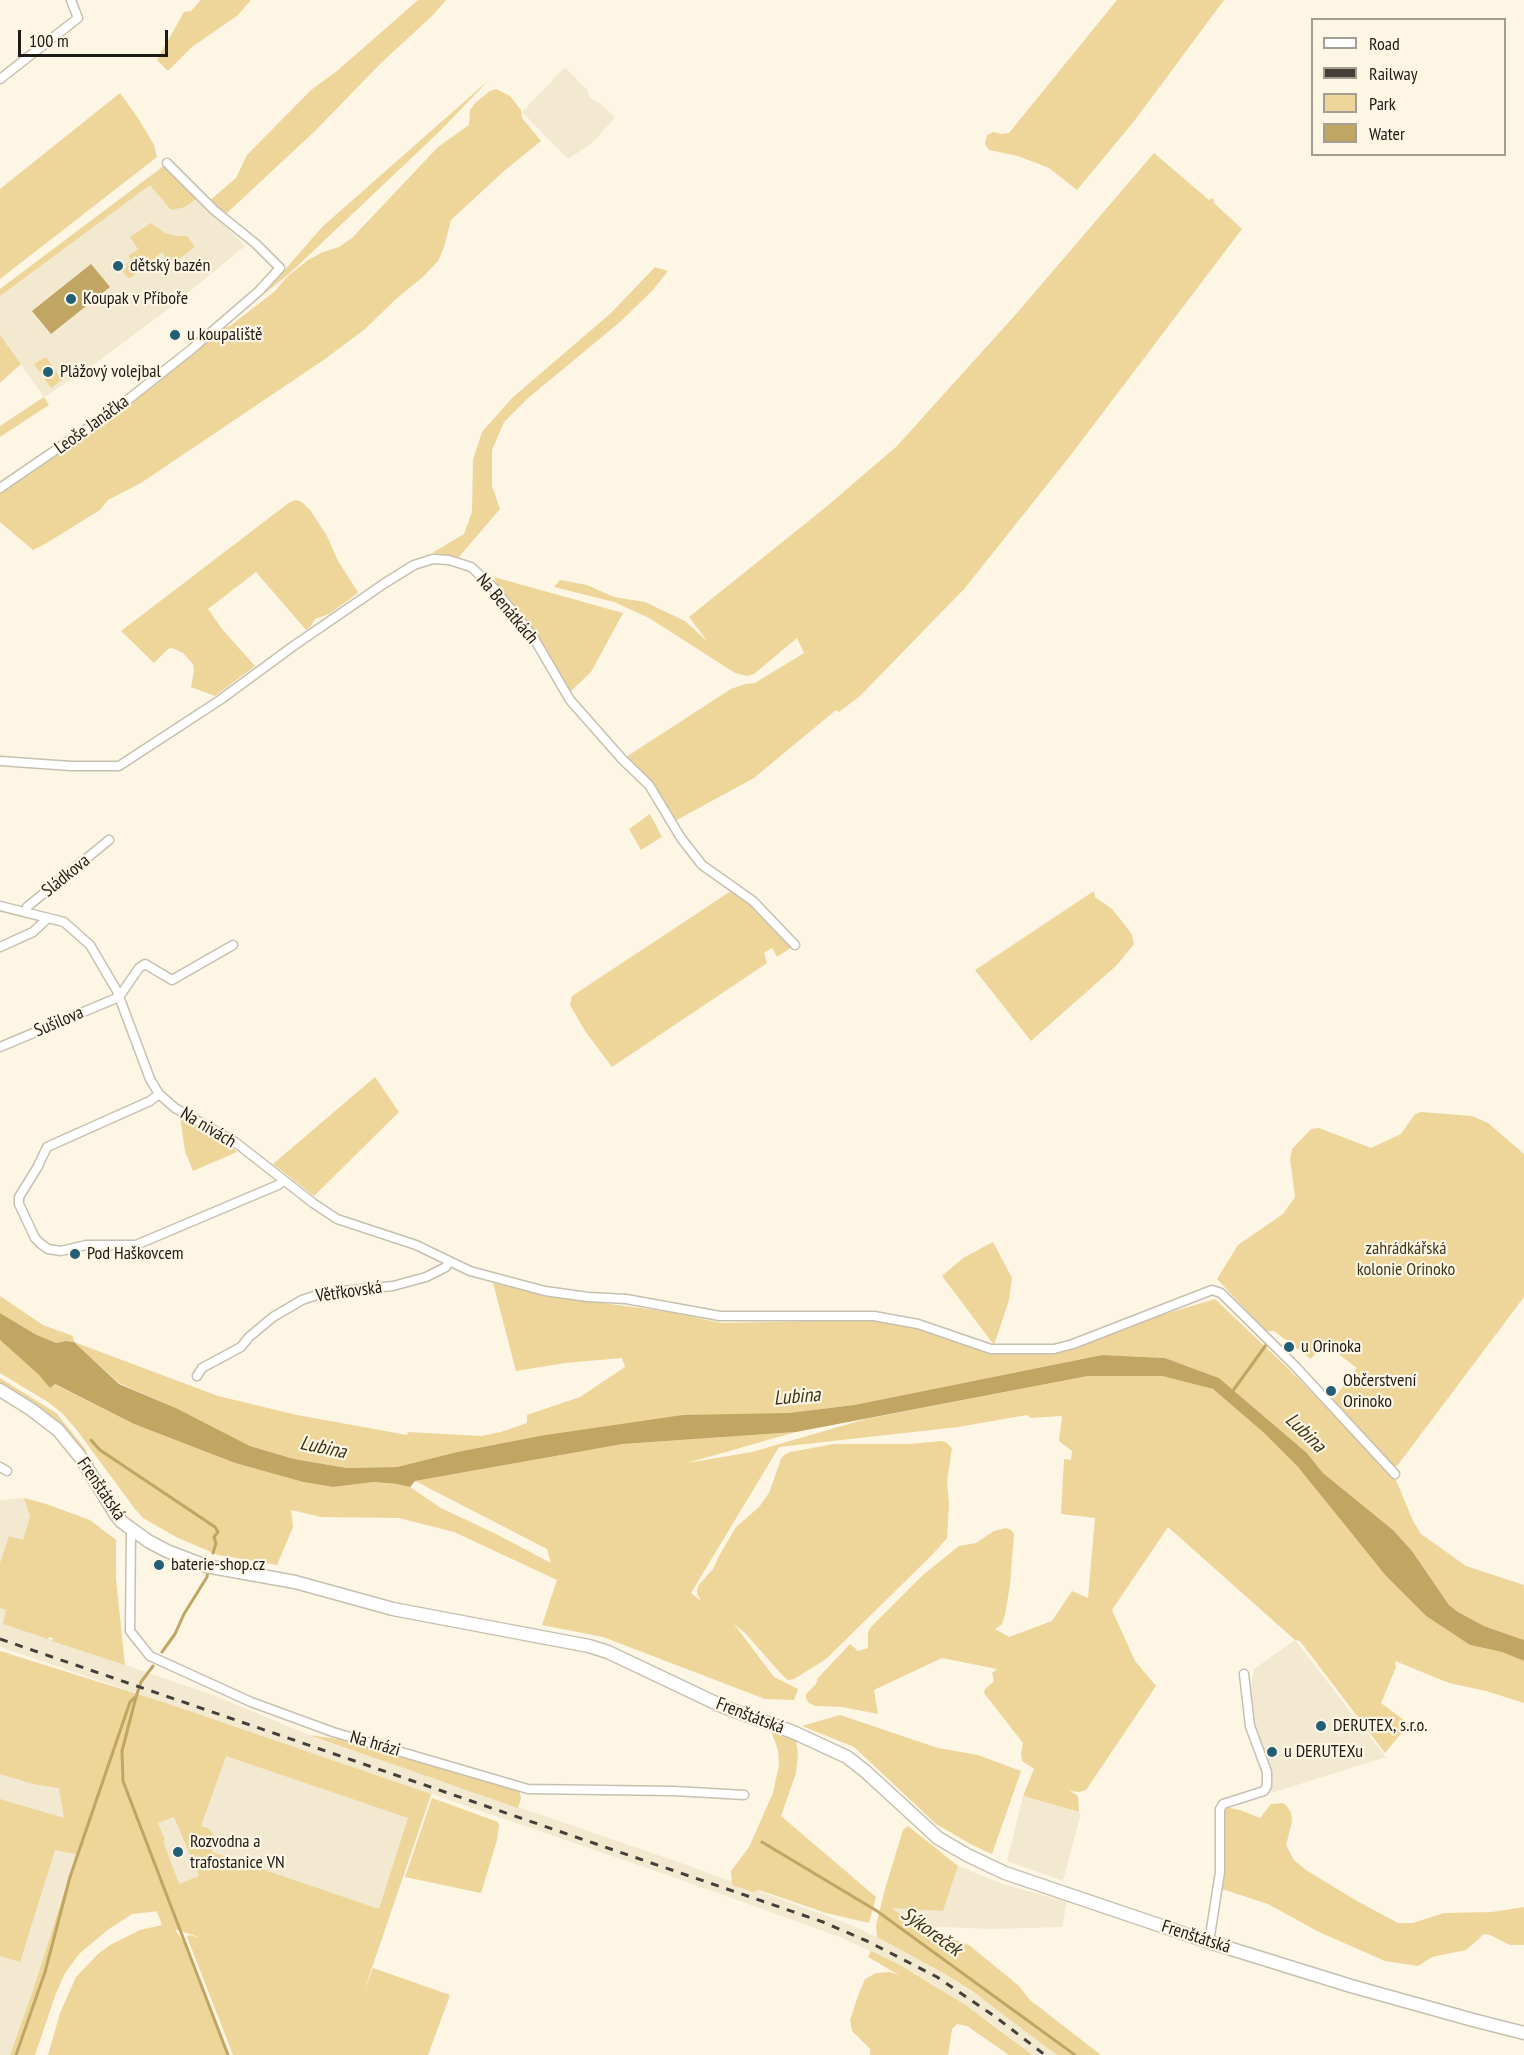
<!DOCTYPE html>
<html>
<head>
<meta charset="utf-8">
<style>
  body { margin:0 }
  #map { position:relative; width:1524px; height:2055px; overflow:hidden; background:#fdf6e5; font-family:"PT Sans Narrow",sans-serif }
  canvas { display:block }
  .legend { position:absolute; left:1311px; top:18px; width:195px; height:138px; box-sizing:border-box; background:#fdf6e5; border:2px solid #a49e92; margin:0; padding:8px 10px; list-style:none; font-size:18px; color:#1e1b15 }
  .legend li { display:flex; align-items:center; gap:12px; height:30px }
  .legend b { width:30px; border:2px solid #a49e92 }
  .scale { position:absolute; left:18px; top:30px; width:150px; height:27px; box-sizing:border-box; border:3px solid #1e1b15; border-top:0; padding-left:8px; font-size:18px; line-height:21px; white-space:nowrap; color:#1e1b15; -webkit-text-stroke:4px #fdf6e5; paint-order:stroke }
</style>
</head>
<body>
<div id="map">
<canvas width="1524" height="2055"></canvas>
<ul class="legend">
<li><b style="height:8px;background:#fff"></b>Road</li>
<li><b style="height:8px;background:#444039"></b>Railway</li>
<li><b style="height:16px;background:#eed59a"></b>Park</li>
<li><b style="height:16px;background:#c0a563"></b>Water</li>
</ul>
<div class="scale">100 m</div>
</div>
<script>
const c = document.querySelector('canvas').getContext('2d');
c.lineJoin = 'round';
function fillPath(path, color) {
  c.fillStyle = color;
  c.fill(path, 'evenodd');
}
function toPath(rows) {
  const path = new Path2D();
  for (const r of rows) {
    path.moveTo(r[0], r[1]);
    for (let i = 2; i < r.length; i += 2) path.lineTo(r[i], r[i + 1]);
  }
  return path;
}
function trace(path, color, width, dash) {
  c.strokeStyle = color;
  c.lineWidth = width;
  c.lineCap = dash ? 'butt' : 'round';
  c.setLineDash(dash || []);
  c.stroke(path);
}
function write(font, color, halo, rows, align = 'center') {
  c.font = font + ' "PT Sans Narrow",sans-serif';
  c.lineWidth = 4.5;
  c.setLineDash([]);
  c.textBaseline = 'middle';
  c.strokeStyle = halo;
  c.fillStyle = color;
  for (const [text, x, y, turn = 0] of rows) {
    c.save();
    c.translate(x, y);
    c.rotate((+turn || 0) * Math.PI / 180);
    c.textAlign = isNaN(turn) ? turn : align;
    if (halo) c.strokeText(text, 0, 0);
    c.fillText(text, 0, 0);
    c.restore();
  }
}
fillPath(toPath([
  [565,67,588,91,589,97,601,104,615,118,591,144,568,159,522,112],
  [165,165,245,246,167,310,88,369,44,397,0,335,0,289],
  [24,1498,30,1517,26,1543,3,1623,213,1695,309,1735,681,1863,846,1923,877,1937,940,1971,1002,2012,1057,2055,1033,2055,993,2024,933,1984,902,1966,840,1937,676,1878,432,1794,363,1993,162,1924,157,1912,132,1914,122,1715,60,1902,32,1993,10,2055,0,2055,0,1651,166,1703,325,1757,0,1647,0,1622,2,1621,0,1620,0,1500],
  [1295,1640,1386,1757,1268,1794,1271,1771,1255,1728,1251,1686,1254,1669],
  [1023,1796,1081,1813,1063,1881,1007,1861],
  [958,1866,1003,1884,1067,1902,1062,1927,991,1929,917,1926,891,1907,943,1911]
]), '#f3e9d1');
fillPath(toPath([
  [201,0,251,0,238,15,192,47,168,71,157,60,184,12,191,11],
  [418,0,446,0,432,16,381,63,316,130,227,213,216,208,209,201,236,178,247,155,311,90,337,71],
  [1117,0,1224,0,1135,120,1077,190,1049,168,1018,156,989,150,985,144,987,135,993,132,1002,134,1009,133],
  [490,79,439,132,290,273,263,295,322,227],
  [496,89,510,96,521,110,522,118,541,141,504,171,451,220,444,247,438,261,424,276,396,299,365,329,325,359,141,483,108,500,100,510,45,544,33,550,0,522,0,492,113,415,223,328,230,326,239,319,274,292,288,276,308,260,323,252,339,247,352,238,438,147,469,125,470,110,475,103,490,91],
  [120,93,138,118,154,145,157,157,0,279,0,189],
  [1154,153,1209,200,1213,198,1214,203,1242,229,1070,456,965,588,860,696,839,712,836,710,754,778,675,821,646,777,626,757,731,689,745,684,755,683,804,653,797,638,754,674,747,676,735,673,649,618,614,602,554,587,560,580,587,585,614,597,645,602,685,621,708,642,689,617,826,507,897,446,1017,313],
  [165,165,197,198,185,207,171,210,150,185,0,296,0,289],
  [151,223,165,233,176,236,187,236,195,247,172,264,162,252,129,279,122,271,127,267,126,264,131,260,128,256,138,249,130,237],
  [655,267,668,271,652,291,620,322,527,399,504,422,492,450,492,486,500,509,458,558,432,553,464,534,472,512,473,460,482,432,512,398,611,313],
  [0,335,21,364,0,383],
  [46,357,62,380,51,388,34,364],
  [44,397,49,405,0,437,0,426],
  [296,500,302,502,310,510,327,536,338,561,358,592,354,596,329,614,315,619,310,627,306,630,256,572,208,609,222,629,255,666,215,696,191,687,194,670,193,664,183,653,172,648,168,649,154,663,121,631,290,502],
  [494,577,623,613,591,672,569,693,537,633,496,583],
  [650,814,662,837,641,850,629,829],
  [731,891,764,916,792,947,777,957,772,948,764,953,767,963,612,1067,585,1031,570,1005,572,996],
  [1094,891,1095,897,1112,909,1125,925,1132,935,1134,944,1117,965,1031,1041,975,970],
  [375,1077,399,1112,314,1196,273,1164],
  [1421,1112,1472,1116,1488,1123,1524,1154,1524,1297,1397,1466,1391,1465,1332,1401,1357,1368,1324,1343,1311,1359,1274,1331,1266,1331,1217,1279,1238,1245,1283,1214,1295,1197,1290,1159,1292,1149,1311,1129,1319,1128,1371,1148,1401,1134,1415,1114],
  [180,1116,233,1148,237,1152,193,1171,185,1151],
  [993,1242,1012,1278,1009,1300,994,1345,942,1276,963,1258],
  [493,1283,544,1295,669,1312,722,1323,874,1320,918,1328,989,1352,1015,1353,1051,1353,1145,1320,1215,1299,1296,1376,1396,1480,1413,1521,1421,1534,1466,1566,1524,1585,1524,1640,1484,1626,1458,1612,1449,1605,1412,1551,1393,1530,1323,1473,1307,1453,1219,1378,1165,1358,1102,1355,854,1405,788,1413,539,1436,457,1452,397,1467,347,1468,294,1459,250,1446,176,1408,119,1383,74,1342,66,1341,56,1343,35,1334,0,1313,0,1296,43,1325,73,1336,74,1342,218,1396,297,1415,407,1435,408,1432,481,1436,501,1432,527,1423,527,1415,580,1397,625,1367,622,1358,565,1363,516,1371],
  [0,1340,39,1375,50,1388,54,1384,134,1424,235,1463,303,1482,333,1487,374,1482,397,1484,410,1487,441,1508,496,1534,551,1563,547,1549,415,1481,623,1444,796,1432,687,1463,752,1452,866,1419,1088,1376,1162,1376,1213,1389,1263,1432,1298,1467,1386,1576,1426,1616,1470,1645,1502,1652,1524,1661,1524,1703,1486,1691,1449,1683,1395,1661,1396,1667,1381,1703,1409,1724,1385,1753,1300,1641,1295,1640,1168,1527,1112,1610,1135,1661,1156,1686,1086,1790,1079,1792,1070,1791,1078,1796,1079,1812,1023,1796,1034,1769,1022,1761,1021,1754,1023,1743,984,1693,985,1689,994,1681,992,1673,997,1669,942,1658,874,1690,878,1714,842,1707,815,1706,809,1703,806,1699,806,1694,816,1684,818,1678,850,1644,858,1651,868,1648,868,1632,871,1627,923,1575,959,1546,976,1543,994,1531,1006,1528,1011,1530,1014,1534,1010,1585,1005,1615,1002,1624,995,1629,1009,1637,1052,1621,1072,1591,1088,1598,1095,1518,1061,1514,1064,1459,1071,1460,1072,1451,1059,1441,1062,1416,1031,1418,1027,1415,958,1427,779,1447,691,1593,701,1601,697,1593,698,1586,713,1569,719,1556,736,1527,759,1507,769,1493,781,1459,784,1455,790,1452,834,1444,909,1444,942,1441,947,1443,952,1448,947,1482,949,1504,947,1538,931,1556,826,1659,794,1679,788,1680,783,1676,745,1633,734,1624,774,1677,798,1689,794,1700,765,1699,603,1637,542,1625,557,1580,454,1532,399,1518,321,1517,291,1510,293,1527,277,1565,218,1555,176,1537,143,1518,135,1509,76,1429,62,1413,48,1402,0,1373],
  [0,1378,56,1413,87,1451,84,1452,41,1410,0,1384],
  [24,1498,46,1504,90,1520,116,1540,116,1579,125,1665,52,1641,53,1638,49,1637,48,1639,3,1624,6,1610,0,1608,0,1563,9,1536,23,1540,30,1517],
  [0,1651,166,1703,431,1794,363,1994,373,1968,450,1995,428,2055,233,2055,187,1937,189,1935,201,1938,175,1929,184,1943,227,2055,48,2055,60,2013,76,1977,98,1954,110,1945,140,1930,162,1925,157,1911,132,1914,109,1929,79,1954,65,1973,56,1993,35,2055,10,2055,32,1993,76,1854,55,1850,20,1962,0,1956,0,1799,64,1818,59,1788,33,1784,0,1774],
  [226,1756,408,1818,379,1909,212,1852,216,1838,208,1828,201,1826],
  [174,1817,199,1876,179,1884,163,1841,165,1840,158,1823],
  [840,1715,938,1748,978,1755,1021,1771,992,1854,974,1846,936,1824,854,1747,802,1726],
  [771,1731,796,1740,798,1754,796,1773,781,1816,876,1897,869,1923,826,1913,759,1890,753,1892,732,1885,731,1871,749,1847,773,1793,779,1765,778,1750],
  [309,1735,360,1742,519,1790,521,1798,518,1808],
  [432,1798,498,1822,499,1826,497,1840,481,1893,405,1877],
  [1283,1803,1286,1805,1291,1813,1292,1822,1286,1845,1294,1860,1306,1870,1357,1901,1398,1923,1413,1923,1444,1913,1492,1912,1524,1907,1524,1945,1510,1945,1490,1935,1484,1934,1466,1950,1432,1957,1418,1966,1385,1961,1319,1932,1268,1904,1222,1889,1225,1807,1240,1810,1260,1818,1271,1804],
  [908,1826,958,1866,943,1911,892,1908,917,1926,969,1945,1019,1986,1030,2000,1101,2055,1057,2055,972,1991,940,1971,877,1937,876,1926,885,1889,903,1830],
  [871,1951,902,1966,964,2004,1033,2055,1009,2055,967,2026,957,2024,952,2029,948,2055,870,2055,870,2049,852,2031,850,2020,858,1996,865,1979,876,1973,890,1972,899,1975,868,1957]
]), '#eed59a');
fillPath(toPath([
  [91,264,110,287,51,334,32,311],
  [0,1313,35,1334,56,1343,66,1341,74,1342,119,1384,176,1408,250,1446,294,1459,347,1468,397,1467,457,1452,539,1436,683,1415,788,1413,854,1405,1102,1355,1165,1358,1219,1378,1307,1453,1323,1473,1393,1530,1412,1551,1449,1605,1458,1612,1484,1626,1524,1640,1524,1661,1502,1652,1470,1645,1426,1616,1386,1576,1298,1467,1263,1432,1213,1389,1162,1376,1088,1376,796,1432,623,1444,415,1481,410,1487,397,1484,374,1482,333,1487,303,1482,235,1463,134,1424,55,1384,50,1388,39,1375,0,1340]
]), '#c0a563');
trace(toPath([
  [1232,1392,1266,1345],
  [91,1440,100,1450,215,1527,218,1532,214,1537,216,1543,213,1553],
  [162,1652,175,1634,184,1614,207,1577,208,1571],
  [153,1666,141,1682,136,1697,122,1751,123,1781,228,2055],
  [762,1842,877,1911,1075,2055],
  [16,2055,45,1972,70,1877,130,1702,134,1698]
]), '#c0a563', 3);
const street = toPath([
  [0,79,78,18,71,0],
  [0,488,120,406,193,348,259,291,280,268,256,244,214,210,167,163],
  [0,761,71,766,119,766,220,700,292,647,385,583,414,565,433,559,449,560,471,567,492,586,532,635,570,700,622,759,649,785,681,838,702,865,753,901,795,945],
  [0,906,64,922,90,945,117,991,150,1079,159,1094,175,1108,235,1142,313,1203,337,1219,416,1245,470,1271,545,1291,588,1297,626,1299,720,1316,874,1316,918,1324,991,1349,1054,1349,1073,1344,1212,1290,1221,1293,1295,1366,1395,1474],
  [27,913,27,907,109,840],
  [0,947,33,932,48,918],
  [0,1047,119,997,139,968,145,964,172,980,233,945],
  [159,1094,150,1101,47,1147,37,1168,19,1197,19,1204,35,1238,41,1244,48,1249,61,1251,86,1245,136,1245,278,1185,284,1181],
  [197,1376,202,1368,241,1347,249,1337,273,1317,302,1300,323,1293,393,1286,426,1277,446,1267,449,1261],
  [0,1467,7,1471],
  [131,1530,130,1631,150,1656,251,1702,333,1732,528,1789,674,1791,744,1795],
  [1209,1942,1220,1872,1220,1809,1223,1804,1264,1791,1267,1786,1267,1772,1250,1726,1244,1674]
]);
const secondary = toPath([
  [0,1390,32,1410,58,1430,81,1458,116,1515,122,1522,148,1541,167,1551,206,1566,295,1582,393,1609,589,1646,608,1652,724,1707,793,1732,847,1757,865,1771,938,1838,967,1855,1005,1873,1209,1942,1351,1986,1473,2020,1524,2033]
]);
trace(street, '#c7c0b0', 11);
trace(secondary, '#c7c0b0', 15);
trace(street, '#fff', 8);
trace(secondary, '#fff', 12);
trace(toPath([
  [0,1639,823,1922,867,1941,937,1977,997,2018,1045,2055]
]), '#444039', 3, [8, 8]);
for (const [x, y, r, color] of [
  [118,266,6,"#225e76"],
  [71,299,6,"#225e76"],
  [175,335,6,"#225e76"],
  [48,372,6,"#225e76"],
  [75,1254,6,"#225e76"],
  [1289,1347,6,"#225e76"],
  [1331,1391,6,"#225e76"],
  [159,1565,6,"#225e76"],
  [1321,1726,6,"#225e76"],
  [1272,1752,6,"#225e76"],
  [178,1852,6,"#225e76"]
]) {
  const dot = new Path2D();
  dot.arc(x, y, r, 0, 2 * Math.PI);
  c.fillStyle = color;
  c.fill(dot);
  trace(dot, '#fdf6e5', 2);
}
write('18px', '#1e1b15', '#fdf6e5', [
  ["dětský bazén",130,266],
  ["Koupak v Příboře",83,299],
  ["u koupaliště",187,335],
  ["Plážový volejbal",60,372],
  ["Pod Haškovcem",87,1254],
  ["u Orinoka",1301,1347],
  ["Občerstvení",1343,1381],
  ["Orinoko",1343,1402],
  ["baterie-shop.cz",171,1565],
  ["DERUTEX, s.r.o.",1333,1726],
  ["u DERUTEXu",1284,1752],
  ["Rozvodna a",190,1842],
  ["trafostanice VN",190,1863]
], 'left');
write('18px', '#1e1b15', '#fdf6e5', [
  ["Leoše Janáčka",92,425,-36],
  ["Na Benátkách",507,609,50],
  ["Sládkova",66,876,-39],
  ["Sušilova",59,1022,-23],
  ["Na nivách",208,1128,31],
  ["Větřkovská",349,1292,-8],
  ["Frenštátská",101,1489,56],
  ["Frenštátská",750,1716,21],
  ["Na hrázi",375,1744,16],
  ["Frenštátská",1196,1937,18]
]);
write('18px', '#433619', '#fdf6e5', [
  ["zahrádkářská",1406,1249],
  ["kolonie Orinoko",1406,1270]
]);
write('italic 20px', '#3f3315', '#fdf6e5', [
  ["Lubina",797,1397,-5],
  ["Lubina",1305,1433,44],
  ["Lubina",323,1448,12],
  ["Sýkoreček",931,1932,36]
]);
</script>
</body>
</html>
